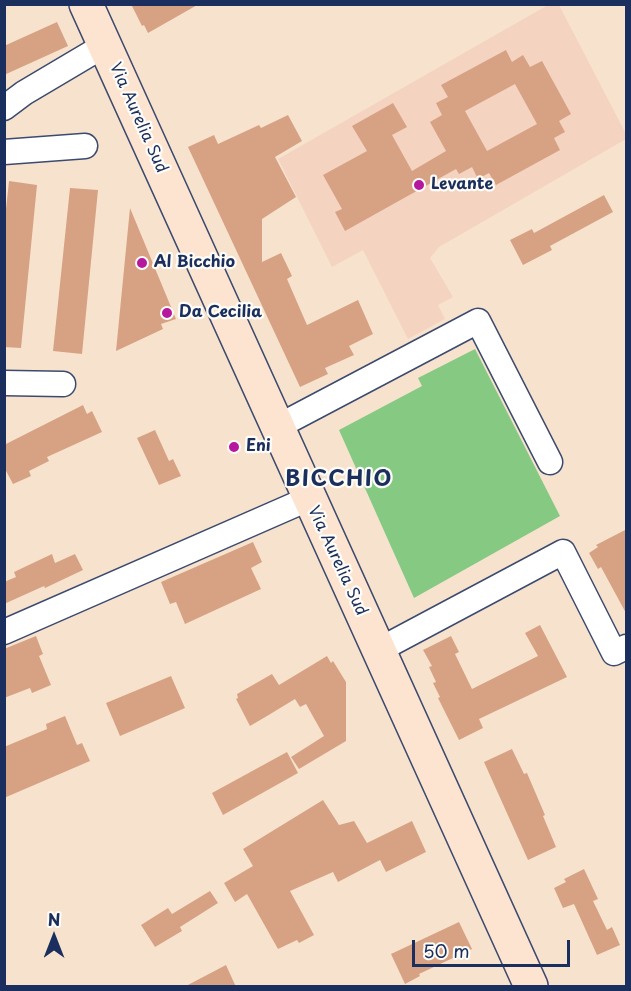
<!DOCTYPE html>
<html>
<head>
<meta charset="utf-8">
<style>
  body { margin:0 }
  #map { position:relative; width:631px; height:991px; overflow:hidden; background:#f7e3cd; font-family:"Playpen Sans",sans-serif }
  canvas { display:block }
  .frame { position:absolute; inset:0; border:6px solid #1b2f5e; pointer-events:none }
  .north { position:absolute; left:24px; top:907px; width:60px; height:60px; -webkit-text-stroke:4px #fdfcf7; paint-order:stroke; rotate:0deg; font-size:16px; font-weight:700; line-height:24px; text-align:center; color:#1b2f5e }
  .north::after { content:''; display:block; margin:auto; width:21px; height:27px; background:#1b2f5e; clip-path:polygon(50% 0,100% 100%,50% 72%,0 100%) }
  .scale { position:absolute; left:412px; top:940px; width:158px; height:27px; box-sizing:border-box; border:3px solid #1b2f5e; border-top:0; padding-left:8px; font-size:18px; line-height:21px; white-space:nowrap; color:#1b2f5e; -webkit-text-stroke:4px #fdfcf7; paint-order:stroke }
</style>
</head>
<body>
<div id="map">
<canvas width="631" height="991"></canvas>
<div class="frame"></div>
<div class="north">N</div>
<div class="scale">50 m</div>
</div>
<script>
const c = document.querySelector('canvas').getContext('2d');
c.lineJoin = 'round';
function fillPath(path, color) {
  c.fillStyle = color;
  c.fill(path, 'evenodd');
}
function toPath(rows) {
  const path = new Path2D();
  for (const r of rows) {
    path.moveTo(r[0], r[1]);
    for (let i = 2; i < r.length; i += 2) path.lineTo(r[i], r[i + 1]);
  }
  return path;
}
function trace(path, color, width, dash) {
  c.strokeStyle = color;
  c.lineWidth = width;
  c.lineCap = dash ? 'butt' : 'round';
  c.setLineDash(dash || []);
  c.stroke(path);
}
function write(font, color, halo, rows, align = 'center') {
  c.font = font + ' "Playpen Sans",sans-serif';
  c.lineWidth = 4.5;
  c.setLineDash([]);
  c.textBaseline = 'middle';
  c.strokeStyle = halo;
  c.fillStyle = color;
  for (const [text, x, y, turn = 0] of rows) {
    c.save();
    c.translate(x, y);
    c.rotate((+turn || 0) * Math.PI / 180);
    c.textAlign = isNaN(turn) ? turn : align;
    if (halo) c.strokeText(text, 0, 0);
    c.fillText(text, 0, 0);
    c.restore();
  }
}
fillPath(toPath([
  [548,5,559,5,626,134,626,139,439,247,430,258,453,297,438,305,445,319,408,339,363,250,332,267,278,159]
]), '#f4d3c1');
fillPath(toPath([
  [475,349,560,516,414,598,339,430,422,386,418,378]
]), '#85c983');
fillPath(toPath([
  [131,4,199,4,148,33,144,25,142,26],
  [57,22,68,46,4,75,4,46],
  [506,50,512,62,523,55,530,67,542,61,571,114,559,121,565,132,554,138,560,150,496,185,489,173,478,179,472,167,459,174,456,169,345,231,335,212,342,209,323,175,367,151,352,126,393,103,407,127,392,135,412,171,446,151,430,122,442,115,436,103,448,97,441,85],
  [515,84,537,124,487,151,465,111],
  [288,115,302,141,275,157,296,197,262,219,262,262,281,253,292,276,287,279,307,325,358,300,373,334,349,346,354,355,325,368,328,374,300,387,188,147,214,135,218,144,259,125,261,128],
  [9,181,37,185,21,348,4,347,4,228],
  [70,188,98,190,82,354,53,351],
  [604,195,613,212,550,246,552,250,523,265,510,240,532,229,534,233],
  [130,208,176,319,161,324,163,329,116,351],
  [83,405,87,414,92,411,102,432,47,457,49,461,29,471,31,476,13,484,4,467,4,445],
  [155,430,169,461,173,459,181,476,159,485,137,438],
  [627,529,627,615,601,567,598,569,589,553,598,547,596,545],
  [253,542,262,562,251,568,261,589,185,624,176,602,170,604,161,582],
  [52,554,55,563,75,554,83,570,45,588,44,586,4,604,4,582,16,577,14,572],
  [540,625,567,677,479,719,483,728,459,740,438,698,440,697,433,683,436,682,429,667,432,666,423,650,451,636,459,652,455,654,472,689,538,656,525,633],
  [36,636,43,654,39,656,51,685,32,693,30,688,4,698,4,649],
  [327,656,331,663,333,661,346,682,346,741,299,769,291,757,324,736,306,704,300,707,295,699,267,716,266,715,267,716,250,726,236,699,238,698,237,694,272,674,279,685],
  [171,676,185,708,120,736,106,703],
  [65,716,77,745,82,743,90,761,4,798,4,747,47,729,46,724],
  [512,749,524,774,527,773,545,815,543,816,556,847,528,860,484,762],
  [287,752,298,773,223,815,212,793],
  [323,800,339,825,354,821,367,843,412,821,426,852,386,872,380,860,338,882,333,872,290,891,314,935,299,943,297,940,278,949,247,894,235,902,224,883,253,866,243,849],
  [584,869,598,899,593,901,607,930,612,927,620,945,597,955,574,904,563,908,554,888,566,882,564,879],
  [210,891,218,903,180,927,182,931,155,947,141,925,168,908,172,914],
  [459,922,472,949,419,974,420,976,405,984,391,954],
  [226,965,236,987,184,987]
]), '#d7a283');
const street = toPath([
  [4,108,24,93,105,45],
  [4,152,85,146],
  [4,383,63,384],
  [277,427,478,321,550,462],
  [4,632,308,499],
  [379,650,563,552,614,653,626,647]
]);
const secondary = toPath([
  [86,4,531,986]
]);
trace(street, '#3c4a6f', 27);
trace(secondary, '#3c4a6f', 36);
trace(street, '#fff', 24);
trace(secondary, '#fde4d1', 33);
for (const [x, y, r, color] of [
  [419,185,6,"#b5179e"],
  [142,263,6,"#b5179e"],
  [167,313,6,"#b5179e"],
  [234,447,6,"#b5179e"]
]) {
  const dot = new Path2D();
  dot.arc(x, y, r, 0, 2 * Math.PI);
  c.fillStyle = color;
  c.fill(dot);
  trace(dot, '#fdfcf7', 2);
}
write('16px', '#1b2f5e', '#fdfcf7', [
  ["Via Aurelia Sud",138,118,66],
  ["Via Aurelia Sud",337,561,65]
]);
write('bold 16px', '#1b2f5e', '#fdfcf7', [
  ["Levante",431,185],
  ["Al Bicchio",154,263],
  ["Da Cecilia",179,313],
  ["Eni",246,447]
], 'left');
c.letterSpacing = '1.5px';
write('bold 22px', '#1b2f5e', '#fdfcf7', [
  ["BICCHIO",339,480]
]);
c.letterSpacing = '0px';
</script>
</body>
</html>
